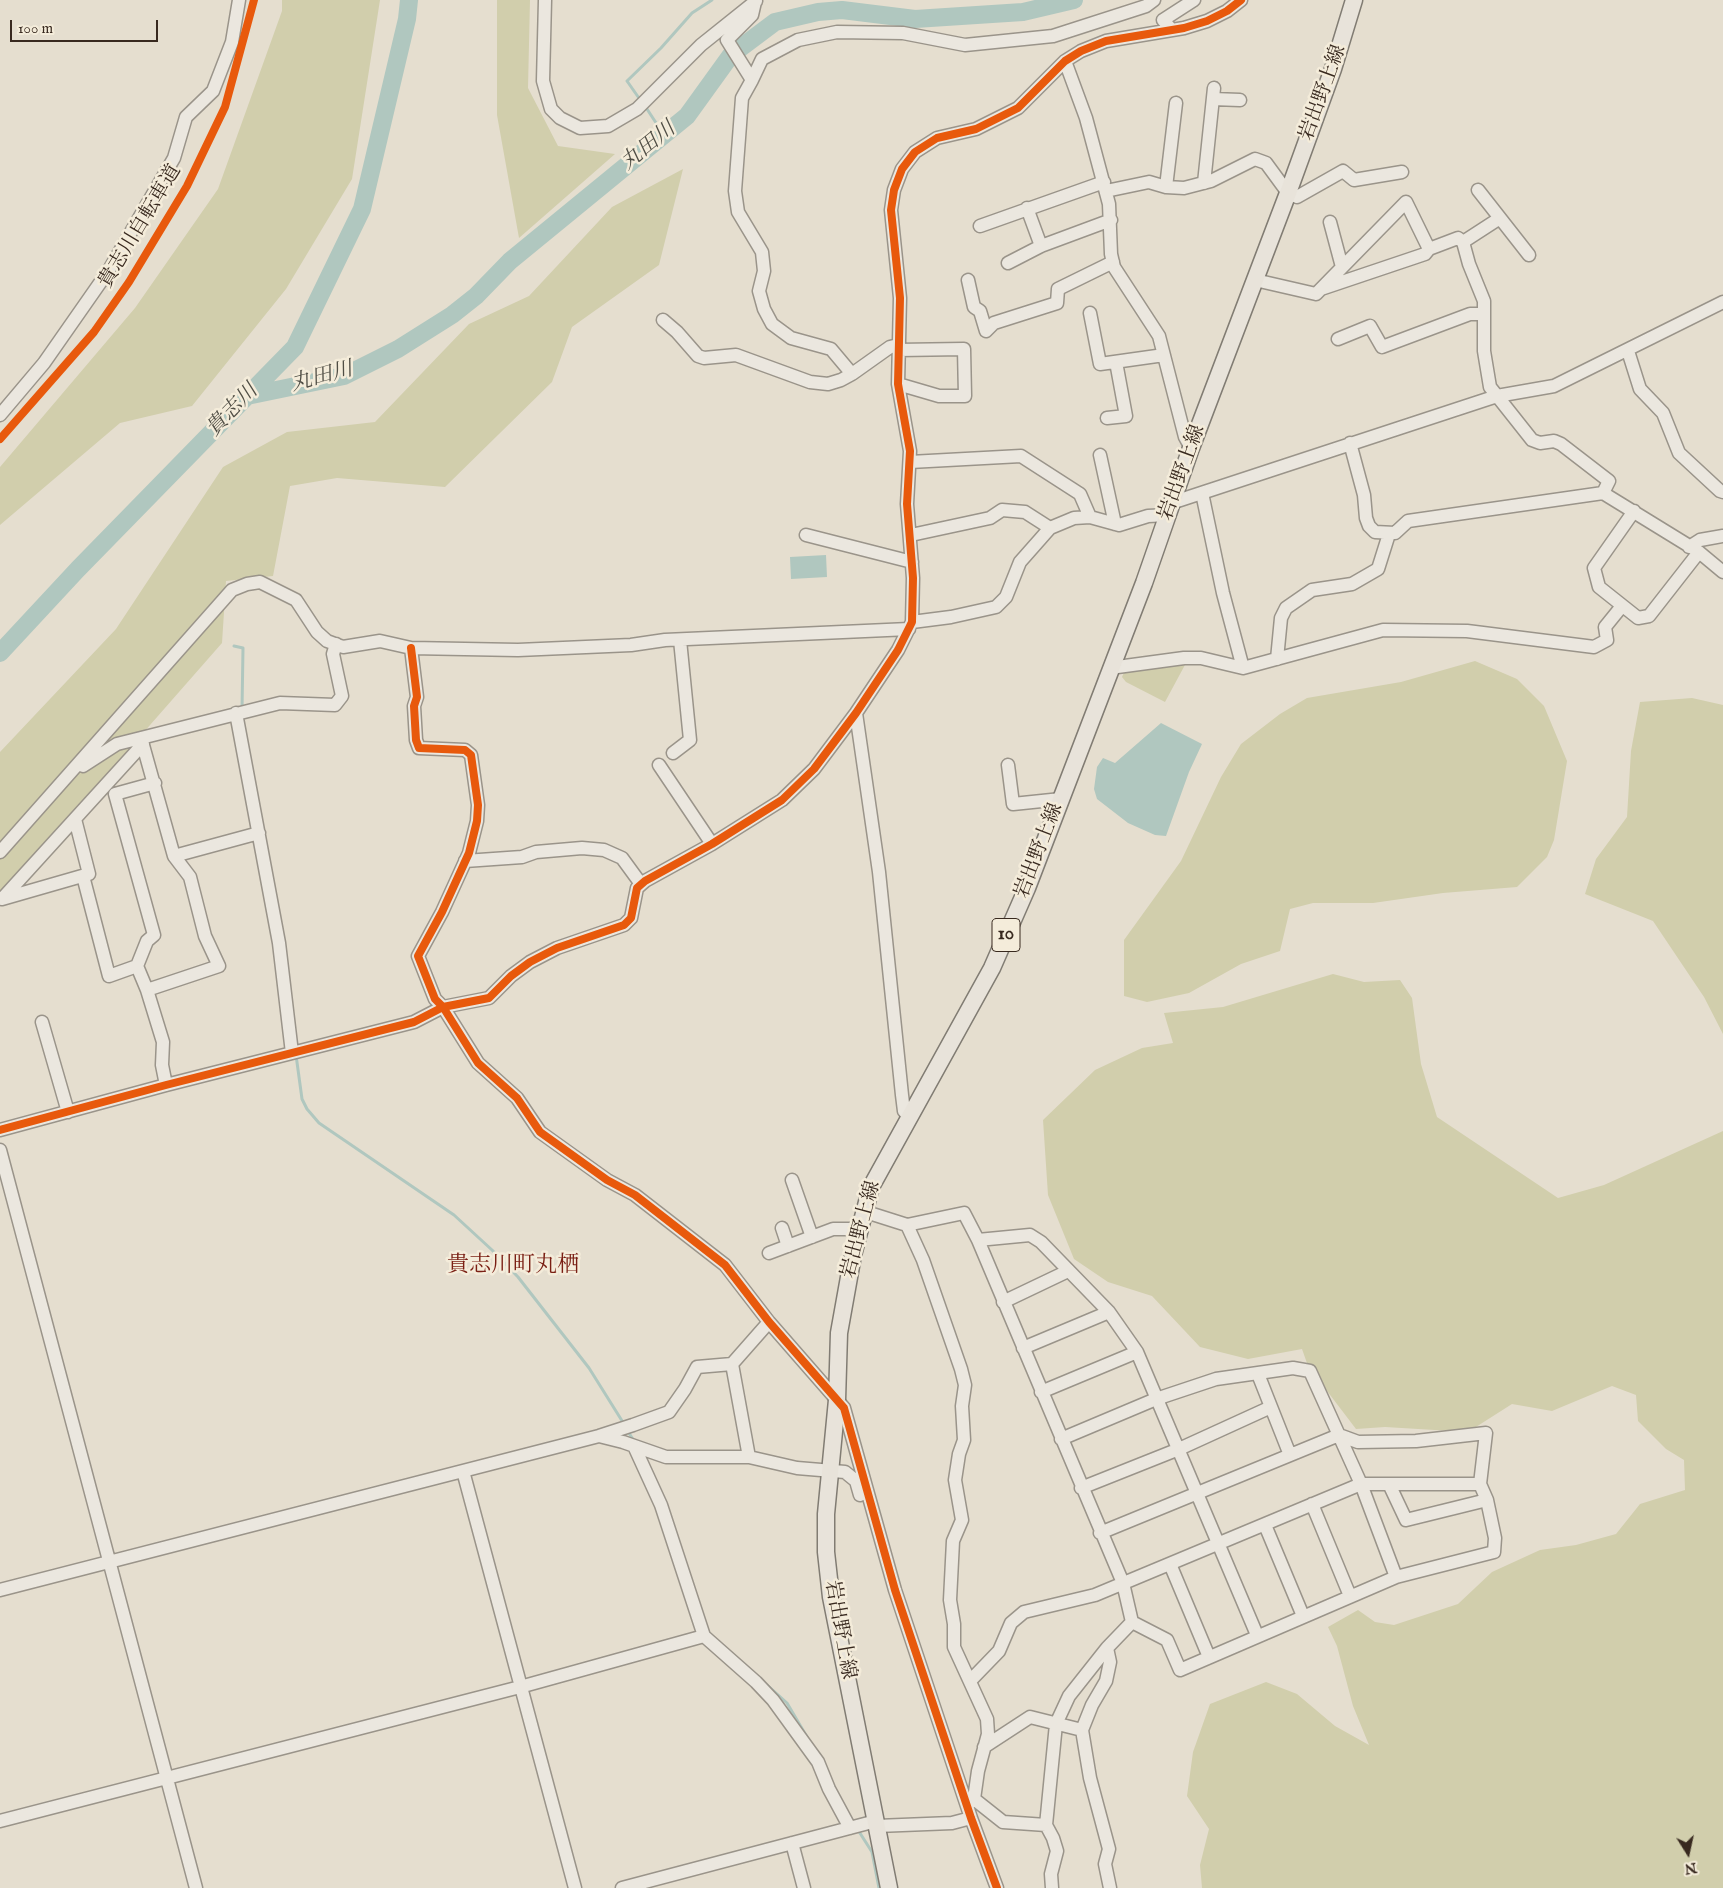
<!DOCTYPE html>
<html>
<head>
<meta charset="utf-8">
<style>
  body { margin:0 }
  #map { position:relative; width:1723px; height:1888px; overflow:hidden; background:#e5decf; font-family:"IM FELL English",serif }
  canvas { display:block }
  .north { position:absolute; left:1663px; top:1828px; width:50px; height:50px; -webkit-text-stroke:4px #f4ecda; paint-order:stroke; rotate:170deg; font-size:14px; font-weight:700; line-height:20px; text-align:center; color:#38291f }
  .north::after { content:''; display:block; margin:auto; width:18px; height:22px; background:#38291f; clip-path:polygon(50% 0,100% 100%,50% 72%,0 100%) }
  .scale { position:absolute; left:10px; top:20px; width:148px; height:22px; box-sizing:border-box; border:2px solid #38291f; border-top:0; padding-left:6px; font-size:15px; line-height:18px; white-space:nowrap; color:#38291f; -webkit-text-stroke:4px #f4ecda; paint-order:stroke }
</style>
</head>
<body>
<div id="map">
<canvas width="1723" height="1888"></canvas>
<div class="north">N</div>
<div class="scale">100 m</div>
</div>
<script>
const c = document.querySelector('canvas').getContext('2d');
c.lineJoin = 'round';
function fillPath(path, color) {
  c.fillStyle = color;
  c.fill(path, 'evenodd');
}
function toPath(rows) {
  const path = new Path2D();
  for (const r of rows) {
    path.moveTo(r[0], r[1]);
    for (let i = 2; i < r.length; i += 2) path.lineTo(r[i], r[i + 1]);
  }
  return path;
}
function trace(path, color, width, dash) {
  c.strokeStyle = color;
  c.lineWidth = width;
  c.lineCap = dash ? 'butt' : 'round';
  c.setLineDash(dash || []);
  c.stroke(path);
}
function write(font, color, halo, rows, align = 'center') {
  c.font = font + ' "IM FELL English","Noto Serif JP",serif';
  c.lineWidth = 5;
  c.setLineDash([]);
  c.textBaseline = 'middle';
  c.strokeStyle = halo;
  c.fillStyle = color;
  for (const [text, x, y, turn = 0] of rows) {
    c.save();
    c.translate(x, y);
    c.rotate((+turn || 0) * Math.PI / 180);
    c.textAlign = isNaN(turn) ? turn : align;
    if (halo) c.strokeText(text, 0, 0);
    c.fillText(text, 0, 0);
    c.restore();
  }
}
fillPath(toPath([
  [282,0,380,0,352,179,286,289,192,406,120,423,0,525,0,467,135,308,218,189,282,11],
  [497,0,530,0,528,88,558,146,615,154,519,238,497,115],
  [683,169,659,265,572,327,552,382,445,487,337,478,290,486,273,576,226,581,222,643,0,896,0,752,116,629,223,467,287,432,375,422,469,324,529,296,612,207],
  [1475,661,1517,679,1544,706,1567,761,1554,840,1547,857,1517,887,1443,893,1373,903,1313,903,1290,909,1280,951,1241,964,1189,993,1147,1002,1124,996,1124,940,1181,861,1221,777,1241,744,1280,714,1307,698,1401,682],
  [1186,663,1165,702,1126,682,1122,677,1125,670],
  [1692,698,1723,705,1723,1034,1704,997,1653,921,1585,894,1596,859,1627,817,1631,751,1640,702],
  [1333,974,1364,982,1400,980,1412,998,1421,1064,1437,1117,1558,1198,1604,1185,1723,1131,1723,1888,1202,1888,1200,1865,1209,1829,1187,1796,1193,1752,1210,1704,1266,1682,1297,1694,1335,1726,1369,1745,1353,1706,1337,1646,1328,1627,1358,1610,1375,1622,1394,1625,1458,1604,1492,1572,1540,1550,1576,1545,1616,1534,1640,1504,1685,1490,1684,1460,1666,1449,1638,1421,1636,1395,1612,1386,1552,1411,1512,1404,1468,1432,1385,1427,1356,1429,1308,1366,1302,1349,1248,1359,1200,1347,1152,1296,1108,1282,1074,1259,1048,1195,1043,1120,1095,1070,1142,1048,1173,1043,1164,1013,1223,1007]
]), '#d1ceac');
fillPath(toPath([
  [826,555,827,577,791,579,790,557],
  [1161,723,1202,744,1189,772,1166,836,1155,835,1128,823,1097,799,1094,789,1097,767,1103,758,1115,763]
]), '#b0c7bf');
trace(toPath([
  [641,101,627,81,661,48,692,13,712,0],
  [645,106,664,135],
  [234,646,243,648,242,710],
  [296,1055,302,1099,307,1109,319,1123,454,1215,492,1250,518,1277,589,1368,624,1424],
  [627,1430,634,1441],
  [767,1685,787,1703,807,1737],
  [858,1830,872,1852,879,1888]
]), '#b0c7bf', 3);
trace(toPath([
  [247,396,344,376,398,349,452,315,476,296,510,261,687,116,731,55,775,22,818,12,842,10,915,19,1023,12,1074,0],
  [0,653,78,569,295,347,362,209,407,19,409,0]
]), '#b0c7bf', 18);
const minor = toPath([
  [545,0,543,81,551,109,560,118,580,128,608,126,637,109,701,45,756,1],
  [755,2,752,15,727,40,752,80,742,98,735,191,738,212,762,252,764,271,759,291,764,309,772,324,791,338,831,349,852,374,890,347,898,345],
  [1172,30,1163,20,1194,0],
  [1065,61,1086,118,1109,204,1111,254,1114,267,1159,336,1185,437,1191,448],
  [752,80,762,59,798,40,837,32,903,33,965,45,1053,36,1146,6,1154,0],
  [1213,99,1240,100],
  [1204,183,1214,88],
  [1166,187,1176,103],
  [1478,190,1529,255],
  [1106,191,1149,182,1166,187,1184,188,1211,181,1255,159,1266,163,1288,193,1297,197,1343,171,1354,180,1402,172],
  [1027,208,1041,246],
  [1330,222,1342,267],
  [980,226,1104,182],
  [1463,242,1500,218],
  [1008,263,1041,246,1111,220],
  [968,280,974,307,980,311,986,331,994,323,1057,303,1058,289,1113,262],
  [1255,280,1316,294,1406,202,1429,249],
  [1321,289,1425,254,1429,249,1458,238,1463,242,1469,264,1484,301,1484,351,1490,387,1532,440,1540,443,1554,441,1561,444,1609,481,1603,493],
  [1090,313,1100,364,1164,355],
  [663,320,677,332,698,356,704,358,736,355,810,382,828,384,841,380,852,374],
  [1338,339,1370,326,1382,347,1470,314,1484,314],
  [898,350,964,349,965,396,939,396,898,384],
  [1628,351,1640,389,1663,413,1679,453,1720,491,1723,492],
  [0,415,44,363,109,270,174,158,186,117,213,91,232,42,239,0],
  [1107,418,1126,416,1116,362],
  [1350,443,1364,495,1366,518,1369,526,1375,532,1395,533,1408,521,1603,493,1699,552,1723,572],
  [1100,455,1115,524],
  [910,462,1021,456,1080,494,1090,517],
  [1202,493,1223,593,1243,668],
  [1171,503,1497,396,1554,386,1723,302],
  [1634,511,1594,568,1599,587,1638,618,1649,616,1699,552],
  [806,535,912,562],
  [911,535,990,518,1002,510,1025,512,1050,528],
  [1689,547,1700,540,1723,536],
  [912,622,951,617,996,607,1006,597,1020,562,1050,528,1074,518,1090,517,1119,525,1148,516,1168,515],
  [411,648,417,697,414,706,416,740,419,748,465,750,471,755,478,805,477,821,469,853,442,912,418,956,435,999,443,1007,478,1063,517,1098,540,1132,607,1180,635,1195,725,1265,769,1322,844,1408,895,1590,971,1818,997,1888],
  [1277,659,1281,618,1286,608,1312,590,1352,584,1378,569,1389,534],
  [1110,668,1184,658,1201,658,1243,668,1383,630,1467,631,1594,647,1607,640,1605,627,1622,606],
  [236,713,279,943,292,1053],
  [856,713,879,872,902,1095,904,1111,909,1117],
  [673,753,690,740,680,640],
  [659,765,712,844],
  [1008,765,1013,804,1061,799],
  [83,766,117,744,141,738],
  [75,819,89,874,2,899,143,744],
  [0,852,232,590,247,584,260,582,296,600,317,632,327,641,343,647,380,641,411,648,518,650,631,645,665,640,909,629],
  [174,856,259,833],
  [465,861,522,857,536,852,582,848,604,850,622,858,641,884],
  [83,876,109,976,137,966,147,990],
  [137,966,147,941,154,935,115,794,155,783],
  [42,1022,68,1112],
  [166,1085,162,1065,163,1042,147,990,219,966,205,936,190,877,174,856,141,738,280,703,335,705,342,696,333,654,336,644],
  [0,1130,166,1085,414,1022,443,1007,489,998,511,976,530,962,557,948,624,925,631,918,637,888,645,881,712,844,782,800,814,769,856,713,898,650,912,622,913,578,907,504,910,451,898,384,900,298,891,210,894,190,902,169,915,152,937,138,976,129,1018,108,1065,61,1081,51,1106,41,1184,28,1207,21,1227,11,1241,0],
  [0,1150,196,1888],
  [792,1180,812,1237],
  [866,1212,907,1225,964,1213,978,1240,1123,1583,1132,1622],
  [907,1225,923,1260,961,1369,965,1385,962,1406,964,1440,959,1454,955,1480,962,1520,953,1541,950,1600,954,1624,954,1647,987,1719,988,1734,978,1771,974,1799,967,1805],
  [782,1228,788,1246],
  [978,1240,1030,1235,1041,1242,1109,1312,1137,1352,1257,1635],
  [769,1253,833,1229,861,1229],
  [1003,1302,1068,1271],
  [1023,1348,1109,1312],
  [732,1364,749,1457],
  [1258,1374,1290,1455],
  [1041,1392,1137,1352],
  [599,1436,623,1442,666,1457,749,1457,797,1468,845,1472,856,1481,860,1495],
  [1061,1439,1156,1399,1216,1379,1293,1368,1310,1371,1361,1484,1396,1577],
  [634,1446,661,1505,704,1636,756,1682,773,1700,818,1762,829,1789,850,1828],
  [463,1471,575,1888],
  [1389,1484,1406,1520,1487,1500],
  [1081,1488,1179,1449,1271,1407],
  [1312,1504,1350,1596],
  [1265,1525,1303,1616],
  [1100,1533,1339,1435,1358,1442,1416,1441,1486,1433,1480,1484,1487,1500,1495,1538,1494,1552,1396,1577,1180,1670,1167,1640,1132,1622],
  [1170,1564,1209,1657],
  [0,1590,599,1436,633,1425,669,1412,685,1389,697,1367,732,1364,769,1322],
  [970,1681,999,1651,1011,1623,1024,1612,1095,1595,1361,1484,1480,1484],
  [984,1747,1030,1717,1082,1730],
  [974,1799,1003,1822,1046,1825],
  [0,1821,520,1687,704,1636],
  [877,1826,952,1823,971,1818],
  [792,1843,804,1888],
  [622,1888,876,1821],
  [1052,1888,1051,1874,1057,1851,1053,1838,1046,1825,1056,1724,1069,1696,1107,1648],
  [1110,1888,1105,1864,1109,1849,1090,1778,1082,1730,1092,1705,1106,1681,1110,1662,1107,1648,1132,1622]
]);
const major = toPath([
  [889,1888,831,1597,826,1552,826,1514,837,1400,839,1333,853,1255,871,1187,992,968,1027,888,1144,583,1191,448,1288,193,1333,69,1354,0]
]);
trace(minor, '#9a948a', 15);
trace(major, '#817c73', 19);
trace(minor, '#ebe7df', 12);
trace(major, '#e8e3da', 16);
trace(toPath([
  [0,439,94,332,129,282,187,186,225,107,254,0],
  [411,648,417,697,414,706,416,740,419,748,465,750,471,755,478,805,477,821,469,853,442,912,418,956,435,999,443,1007,478,1063,517,1098,540,1132,607,1180,635,1195,725,1265,769,1322,844,1408,895,1590,971,1818,997,1888],
  [0,1130,166,1085,414,1022,443,1007,489,998,511,976,530,962,557,948,624,925,631,918,637,888,645,881,712,844,782,800,814,769,856,713,898,650,912,622,913,578,907,504,910,451,898,384,900,298,891,210,894,190,902,169,915,152,937,138,976,129,1018,108,1065,61,1081,51,1106,41,1184,28,1207,21,1227,11,1241,0]
]), '#e8590c', 8);
for (const [x, y, w] of [
  [1006,935,28]
]) {
  const box = new Path2D();
  box.roundRect(x - w / 2, y - 16.5, w, 33, 4);
  c.fillStyle = '#f4ecda';
  c.fill(box);
  trace(box, '#38291f', 1);
}
write('bold 19px', '#38291f', null, [
  ["10",1006,935]
]);
write('20px', '#38291f', '#f4ecda', [
  ["岩出野上線",1324,93,-70],
  ["貴志川自転車道",141,227,-59],
  ["岩出野上線",1183,473,-70],
  ["岩出野上線",1040,851,-69],
  ["岩出野上線",862,1230,-75],
  ["岩出野上線",839,1630,80]
]);
write('italic 21px', '#504e45', '#f4ecda', [
  ["丸田川",649,147,-39],
  ["丸田川",322,378,-15],
  ["貴志川",233,411,-46]
]);
write('22px', '#7a1f14', '#f4ecda', [
  ["貴志川町丸栖",513,1266]
]);
</script>
</body>
</html>
